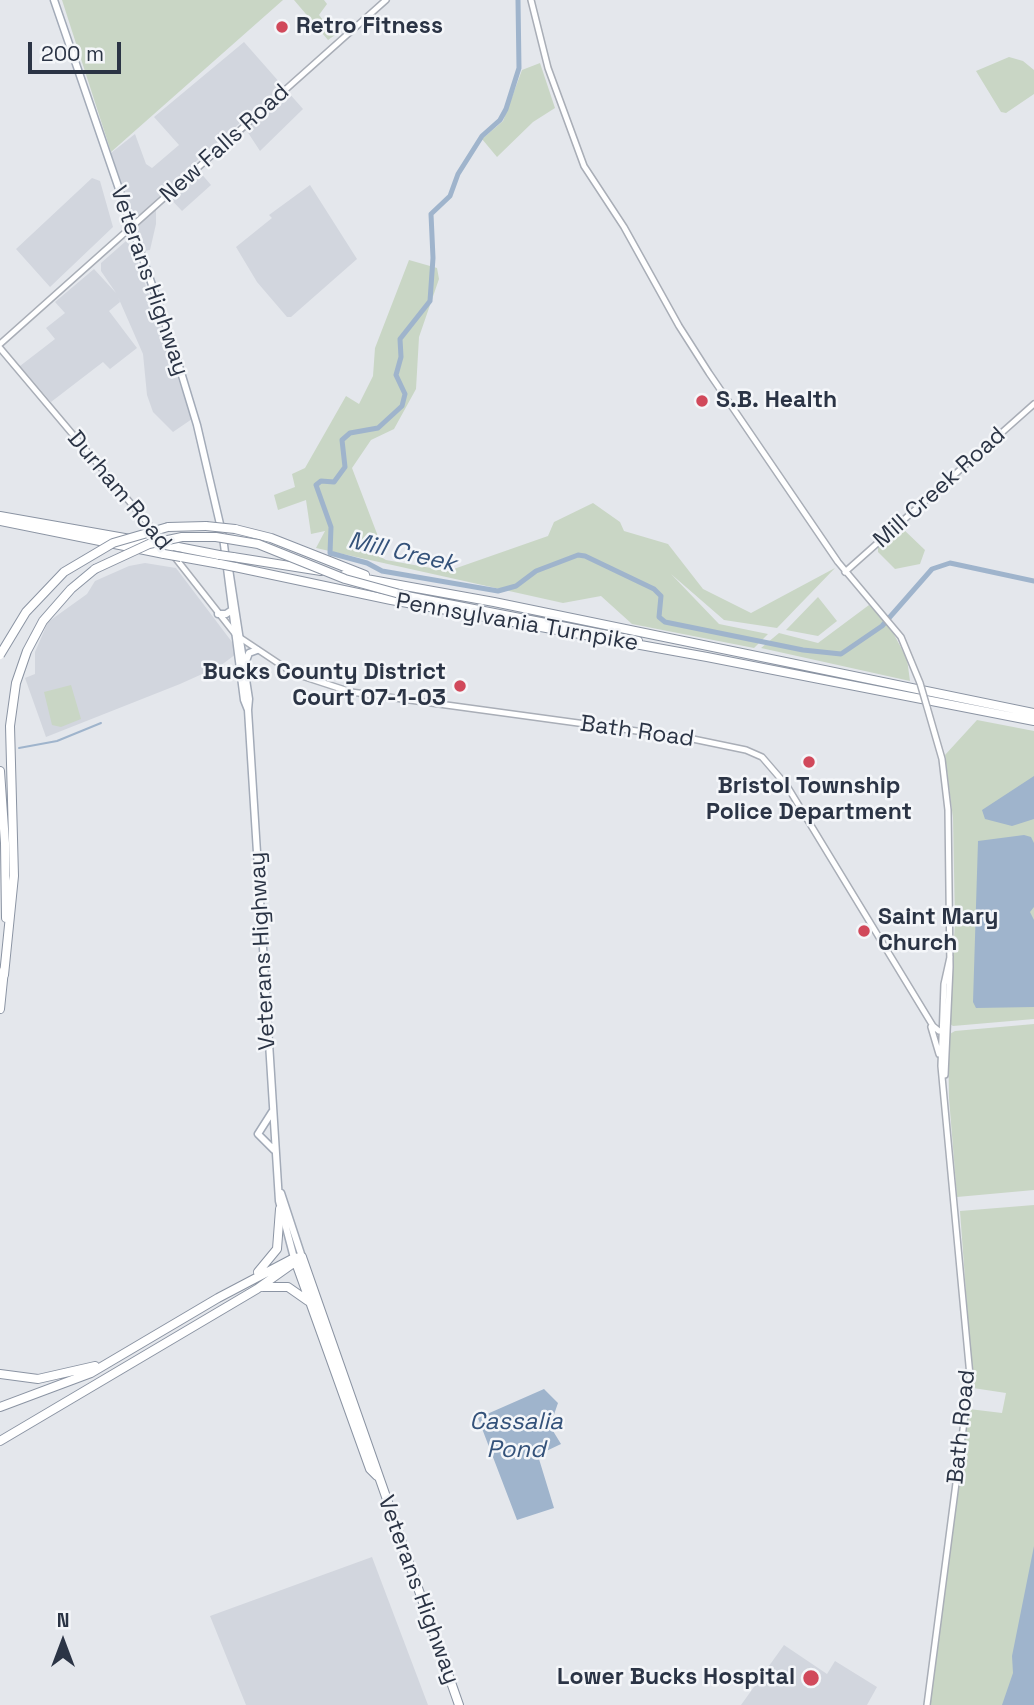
<!DOCTYPE html>
<html>
<head>
<meta charset="utf-8">
<style>
  body { margin:0 }
  #map { position:relative; width:1034px; height:1705px; overflow:hidden; background:#e4e7ec; font-family:"Space Grotesk",sans-serif }
  canvas { display:block }
  .north { position:absolute; left:28px; top:1607px; width:70px; height:70px; -webkit-text-stroke:5px #f4f6f9; paint-order:stroke; rotate:0deg; font-size:19px; font-weight:700; line-height:28px; text-align:center; color:#2b3445 }
  .north::after { content:''; display:block; margin:auto; width:24px; height:32px; background:#2b3445; clip-path:polygon(50% 0,100% 100%,50% 72%,0 100%) }
  .scale { position:absolute; left:28px; top:42px; width:93px; height:32px; box-sizing:border-box; border:4px solid #2b3445; border-top:0; padding-left:9px; font-size:21px; line-height:24px; white-space:nowrap; color:#2b3445; -webkit-text-stroke:5px #f4f6f9; paint-order:stroke }
</style>
</head>
<body>
<div id="map">
<canvas width="1034" height="1705"></canvas>
<div class="north">N</div>
<div class="scale">200 m</div>
</div>
<script>
const c = document.querySelector('canvas').getContext('2d');
c.lineJoin = 'round';
function fillPath(path, color) {
  c.fillStyle = color;
  c.fill(path, 'evenodd');
}
function toPath(rows) {
  const path = new Path2D();
  for (const r of rows) {
    path.moveTo(r[0], r[1]);
    for (let i = 2; i < r.length; i += 2) path.lineTo(r[i], r[i + 1]);
  }
  return path;
}
function trace(path, color, width, dash) {
  c.strokeStyle = color;
  c.lineWidth = width;
  c.lineCap = dash ? 'butt' : 'round';
  c.setLineDash(dash || []);
  c.stroke(path);
}
function write(font, color, halo, rows, align = 'center') {
  c.font = font + ' "Space Grotesk",sans-serif';
  c.lineWidth = 5;
  c.setLineDash([]);
  c.textBaseline = 'middle';
  c.strokeStyle = halo;
  c.fillStyle = color;
  for (const [text, x, y, turn = 0] of rows) {
    c.save();
    c.translate(x, y);
    c.rotate((+turn || 0) * Math.PI / 180);
    c.textAlign = isNaN(turn) ? turn : align;
    if (halo) c.strokeText(text, 0, 0);
    c.fillText(text, 0, 0);
    c.restore();
  }
}
fillPath(toPath([
  [244,42,303,109,260,151,241,122,193,164,211,185,182,211,165,193,152,204,156,210,156,224,150,250,144,251,111,153,135,134,146,164,152,168,179,145,154,117],
  [92,178,100,181,113,227,50,287,16,249],
  [310,185,357,259,291,317,287,317,257,282,236,247,272,218,269,215],
  [126,241,133,249,192,419,173,432,153,412,147,395,143,354,118,297,120,302,109,311,137,348,110,369,103,362,51,402,20,366,55,339,46,328,65,313,55,302,94,269,116,293,101,271,101,263],
  [145,563,176,568,232,642,236,654,220,666,180,684,46,737,25,678,35,674,35,652,48,622,87,594,95,581,129,566],
  [372,1557,428,1705,246,1705,210,1616],
  [784,1645,827,1674,835,1661,877,1687,867,1705,741,1705]
]), '#d2d6de');
fillPath(toPath([
  [62,0,283,0,111,152],
  [294,0,324,0,327,4,319,15,335,35,328,40],
  [1009,57,1023,61,1034,70,1034,94,1006,113,1001,112,976,71],
  [540,63,555,108,533,122,497,157,482,139,503,121,522,70],
  [409,260,437,268,439,279,419,337,416,389,394,429,371,440,352,468,379,539,372,542,377,555,386,560,448,571,548,536,554,522,593,503,620,522,624,531,668,544,703,589,751,613,835,568,777,628,724,620,671,574,719,624,768,634,754,648,632,624,601,596,563,603,316,548,325,531,311,534,306,500,278,510,274,495,295,487,292,474,305,468,346,396,359,404,373,376,375,348],
  [901,527,925,550,920,564,895,569,878,552,878,546],
  [818,597,837,621,818,636,786,630],
  [869,605,889,625,907,659,910,681,761,648,779,633,818,643],
  [71,685,81,719,61,727,52,725,44,692],
  [977,720,1034,731,1034,1019,953,1026,950,1024,949,1015,955,923,953,818,945,755],
  [1034,1024,1034,1190,957,1197,949,1098,948,1035,955,1031],
  [1034,1205,1034,1705,930,1705,969,1409,1002,1413,1006,1393,973,1388,960,1211]
]), '#c9d6c5');
fillPath(toPath([
  [1034,776,1034,819,1012,826,985,819,982,810],
  [1024,835,1031,837,1034,843,1034,907,1030,912,1034,920,1034,1007,976,1008,973,1002,978,841],
  [544,1389,558,1403,550,1426,561,1444,540,1454,539,1459,554,1508,517,1520,478,1418],
  [1034,1546,1034,1705,1002,1705,1013,1673,1012,1656]
]), '#9fb4cc');
trace(toPath([
  [19,748,57,741,101,723]
]), '#9fb4cc', 2);
trace(toPath([
  [518,0,519,68,506,109,500,120,482,136,458,174,450,196,431,214,433,258,430,301,400,339,401,357,396,375,405,394,402,406,378,428,350,433,342,440,345,467,334,482,321,481,316,485,331,527,330,553,367,563,382,571,498,591,516,586,536,571,578,555,585,556,654,589,661,596,659,617,665,622,803,650,841,654,882,626,932,569,950,563,1034,581]
]), '#9fb4cc', 5);
const secondary = toPath([
  [531,0,548,68,584,166,624,227,679,326,709,373,838,562,901,637,920,683],
  [0,344,386,0],
  [0,348,155,532,236,635,293,673,351,692,688,738,746,750,762,757,787,786,933,1026,939,1031,946,1030],
  [845,572,1034,404],
  [927,707,942,759,948,810,950,967,945,1075],
  [931,1027,939,1054],
  [927,1705,970,1376,941,1066,944,984,950,957]
]);
const primary = toPath([
  [54,0,173,346,197,425,223,537,244,700,248,710],
  [229,569,249,699,248,710,279,1201,294,1258],
  [218,614,226,614,232,610],
  [246,661,249,653,257,650],
  [272,1112,258,1134,274,1150],
  [281,1193,302,1257]
]);
const highway = toPath([
  [0,516,153,543],
  [0,521,164,554],
  [168,527,206,526],
  [235,529,271,538,365,575],
  [173,546,219,555],
  [181,557,220,564],
  [233,557,321,571],
  [235,567,391,600,707,657,1034,721],
  [344,575,494,602,1034,713],
  [407,596,638,641],
  [0,771,5,843,6,918],
  [4,975,14,876,10,726,16,683,27,651,43,621,71,589,95,569],
  [0,1009,4,970],
  [302,1257,459,1705],
  [295,1260,370,1469,377,1476],
  [258,1272,277,1249,280,1209],
  [263,1287,288,1287,308,1301],
  [0,1374,38,1379,95,1366],
  [0,1407,91,1373,218,1298,294,1258,302,1257],
  [0,1441,257,1289,302,1257]
]);
trace(secondary, '#a9aeb7', 8);
trace(primary, '#a3abb8', 9);
trace(highway, '#8b94a3', 10);
trace(secondary, '#fff', 5);
trace(primary, '#fff', 6);
trace(highway, '#fff', 8);
const secondaryBridge = toPath([
  [920,683,927,707]
]);
const highwayBridge = toPath([
  [206,526,235,529],
  [164,554,181,557],
  [219,555,233,557],
  [220,564,235,567],
  [95,569,149,544,182,537,216,537,258,544,345,579,407,596],
  [0,655,26,612,64,572,113,543,168,527]
]);
trace(secondaryBridge, '#a9aeb7', 8, []);
trace(highwayBridge, '#8b94a3', 10, []);
trace(secondaryBridge, '#fff', 5);
trace(highwayBridge, '#fff', 8);
for (const [x, y, r, color] of [
  [282,27,7,"#d1495b"],
  [702,401,7,"#d1495b"],
  [460,686,7,"#d1495b"],
  [809,762,7,"#d1495b"],
  [864,931,7,"#d1495b"],
  [811,1678,9,"#d1495b"]
]) {
  const dot = new Path2D();
  dot.arc(x, y, r, 0, 2 * Math.PI);
  c.fillStyle = color;
  c.fill(dot);
  trace(dot, '#f4f6f9', 2.5);
}
write('bold 23px', '#2b3445', '#f4f6f9', [
  ["Retro Fitness",296,27],
  ["S.B. Health",716,401],
  ["Bucks County District",446,673,"right"],
  ["Court 07-1-03",446,699,"right"],
  ["Bristol Township",809,787,"center"],
  ["Police Department",809,813,"center"],
  ["Saint Mary",878,918],
  ["Church",878,944],
  ["Lower Bucks Hospital",795,1678,"right"]
], 'left');
write('23px', '#2b3445', '#f4f6f9', [
  ["New Falls Road",225,144,-42],
  ["Veterans Highway",149,281,71],
  ["Mill Creek Road",940,488,-42],
  ["Durham Road",119,491,50],
  ["Pennsylvania Turnpike",517,623,10],
  ["Bath Road",637,732,8],
  ["Veterans Highway",263,951,-93],
  ["Bath Road",962,1427,-84],
  ["Veterans Highway",418,1590,70]
]);
write('italic 24px', '#34527a', '#f4f6f9', [
  ["Mill Creek",402,553,13],
  ["Cassalia",516,1422],
  ["Pond",516,1450]
]);
</script>
</body>
</html>
